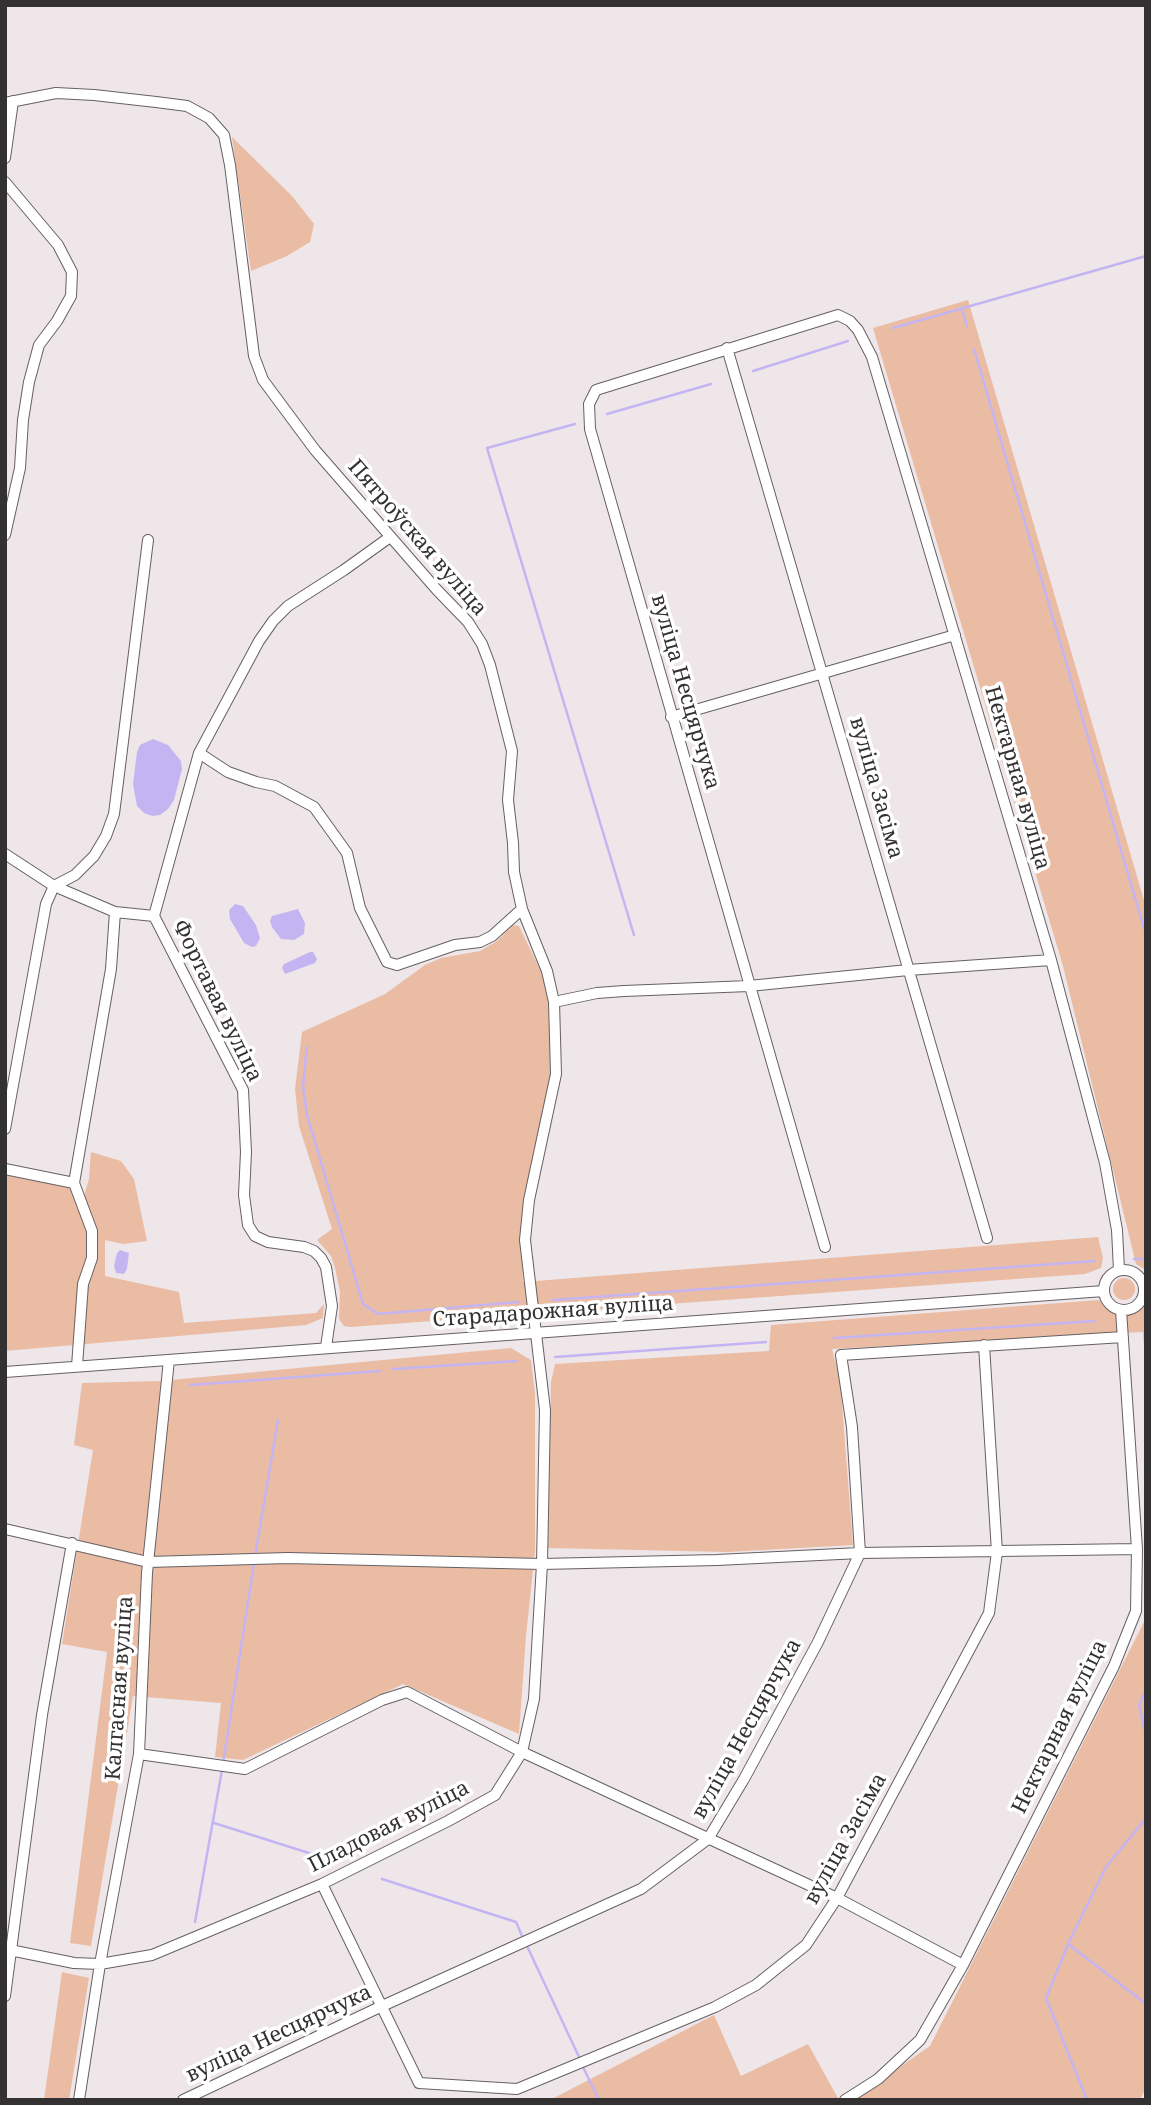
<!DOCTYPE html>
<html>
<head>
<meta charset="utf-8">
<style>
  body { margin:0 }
  #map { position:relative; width:1151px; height:2105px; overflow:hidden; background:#eee6e9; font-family:"Noto Serif",serif }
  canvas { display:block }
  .frame { position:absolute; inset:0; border:7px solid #343133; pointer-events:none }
</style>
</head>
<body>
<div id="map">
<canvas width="1151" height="2105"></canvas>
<div class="frame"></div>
</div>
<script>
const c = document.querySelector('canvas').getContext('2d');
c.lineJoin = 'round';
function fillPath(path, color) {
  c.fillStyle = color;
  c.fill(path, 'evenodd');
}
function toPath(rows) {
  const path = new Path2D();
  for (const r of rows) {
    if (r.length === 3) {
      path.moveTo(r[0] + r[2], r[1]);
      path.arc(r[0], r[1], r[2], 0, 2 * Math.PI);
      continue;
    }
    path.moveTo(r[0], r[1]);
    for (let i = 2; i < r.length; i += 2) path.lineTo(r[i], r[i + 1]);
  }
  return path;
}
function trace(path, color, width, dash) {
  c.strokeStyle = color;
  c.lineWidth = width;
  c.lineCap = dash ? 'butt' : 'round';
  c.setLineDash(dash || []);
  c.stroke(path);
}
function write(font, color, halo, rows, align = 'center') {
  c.font = font + ' "Noto Serif",serif';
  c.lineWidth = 7;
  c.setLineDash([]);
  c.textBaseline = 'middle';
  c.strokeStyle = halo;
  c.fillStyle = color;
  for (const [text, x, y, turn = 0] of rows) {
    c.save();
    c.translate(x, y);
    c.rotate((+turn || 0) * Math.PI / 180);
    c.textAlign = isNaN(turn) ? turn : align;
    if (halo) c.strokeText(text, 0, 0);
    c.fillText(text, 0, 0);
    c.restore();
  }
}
fillPath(toPath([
  [232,137,292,196,314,224,310,242,287,256,251,271],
  [968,300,1146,907,1146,1270,1136,1264,1063,966,873,328],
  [513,925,519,926,544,978,552,1024,552,1068,525,1194,521,1235,523,1282,1098,1237,1103,1258,1101,1268,1085,1274,350,1327,344,1326,339,1319,340,1292,335,1268,331,1256,317,1240,332,1229,299,1126,295,1089,302,1032,385,994,425,965,441,958,480,951,497,941],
  [91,1152,121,1161,134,1179,147,1241,123,1244,105,1240,105,1276,179,1292,184,1323,316,1313,324,1304,323,1318,306,1325,5,1351,5,1175,70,1187,84,1196,89,1179],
  [1124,1289,11],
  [1099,1300,1112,1311,1135,1311,1146,1302,1146,1376,1143,1332,832,1349,840,1379,853,1545,727,1552,548,1548,551,1382,555,1364,769,1351,771,1325],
  [511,1348,531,1360,535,1394,535,1551,526,1636,519,1734,403,1684,243,1760,215,1757,221,1703,133,1696,91,1946,70,1943,107,1652,62,1644,93,1450,74,1445,82,1383,160,1381],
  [1146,1618,1146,2087,1140,2100,852,2100,930,2046],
  [62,1972,89,1978,69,2100,44,2100],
  [714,2015,741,2076,808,2044,839,2100,550,2100]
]), '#eabca4');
fillPath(toPath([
  [153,739,168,745,181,761,182,769,174,800,168,809,160,815,152,816,144,813,137,806,133,784,137,752,140,745],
  [235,904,243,906,256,925,260,938,256,946,252,947,244,943,230,919,229,910],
  [298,909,305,923,304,934,294,940,281,939,272,927,270,921,272,916],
  [310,952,313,952,317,959,315,963,285,974,282,968,284,964],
  [120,1250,129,1253,127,1269,124,1274,116,1273,114,1266,117,1253]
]), '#c4b5f2');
trace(toPath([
  [962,309,967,326],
  [893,328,1146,256],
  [974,349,1146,935],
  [753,371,848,341],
  [607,414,711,384],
  [575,424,487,448,634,935],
  [307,1047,303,1086,307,1115,363,1304,378,1314,518,1302],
  [1134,1259,1146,1259],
  [553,1300,1095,1261],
  [1144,1317,1146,1317],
  [834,1338,1095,1321],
  [555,1357,766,1342],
  [393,1369,517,1361],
  [190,1385,380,1371],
  [255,1556,278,1420],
  [1146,1690,1139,1705,1146,1737],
  [223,1764,254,1563],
  [214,1823,331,1860],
  [382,1879,516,1922,523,1938],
  [195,1922,222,1770],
  [526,1944,580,2059],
  [1068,1944,1146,2004],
  [582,2065,599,2100],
  [1087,2100,1046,1998,1068,1944,1106,1867,1146,1818]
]), '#c4b5f2', 2.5);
const minor = toPath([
  [5,103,56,93,94,95,156,102,187,106,209,118,224,135,230,165,254,356,263,380,315,450,437,590,468,622,482,644,490,665,512,751,508,800,513,843,514,872,522,909,547,971,554,1002,556,1074,529,1200,525,1240,545,1410,542,1564,534,1699,522,1752,495,1795,448,1821,322,1884,152,1955,100,1964,74,1963,5,1949],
  [5,158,13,101],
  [5,182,58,245,72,272,71,296,57,321,39,345,29,382,23,420,20,468,5,535],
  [727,348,987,1238],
  [671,717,955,635],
  [199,753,228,772,256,782,275,786,314,807,347,853,360,908,387,962,397,965,455,945,480,942,492,936,522,909],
  [5,854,54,886,115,912,154,916],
  [554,1002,597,993,624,991,749,986,908,970,1051,960],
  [5,1129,46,904,54,886,75,875,94,856,106,836,114,814,148,540],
  [5,1169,74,1183],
  [825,1247,590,429,589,404,596,390,838,315,850,321,858,330,872,357,1051,960,1105,1163,1117,1230,1119,1270],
  [1124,1290,20],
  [326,1347,332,1306,326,1267,321,1258,314,1251,304,1247,268,1242,255,1236,248,1225,244,1195,246,1152,243,1090,154,916,199,753,259,641,273,621,288,606,344,570,390,537],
  [77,1366,83,1284,92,1258,92,1231,74,1183,111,969,115,912],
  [5,1372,1104,1291],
  [5,1529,148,1562,288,1558,542,1564,717,1560,860,1553,1137,1549],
  [139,1754,245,1769,382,1700,407,1692,522,1752,837,1898,963,1965],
  [322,1884,419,2083,517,2089,715,2007,756,1985,806,1945,837,1898,989,1613,997,1552,984,1345],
  [5,1996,42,1715,72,1543],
  [79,2100,100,1964,139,1754,147,1573,169,1360],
  [183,2100,380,2007,641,1889,708,1839,744,1779,818,1642,860,1553,852,1427,841,1355,1123,1337],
  [845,2100,878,2079,920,2040,963,1965,1114,1666,1136,1611,1137,1549,1121,1310]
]);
trace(minor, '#666062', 12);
trace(minor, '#fff', 10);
write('21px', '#343133', '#fff', [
  ["Пятроўская вуліца",417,538,49],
  ["вуліца Несцярчука",685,692,74],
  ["Нектарная вуліца",1017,778,74],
  ["вуліца Засіма",876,788,74],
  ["Фортавая вуліца",217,1001,64],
  ["Старадарожная вуліца",553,1312,-4],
  ["Калгасная вуліца",120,1688,-86],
  ["Нектарная вуліца",1060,1727,-64],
  ["вуліца Несцярчука",747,1729,-61],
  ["Пладовая вуліца",389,1827,-27],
  ["вуліца Засіма",846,1839,-61],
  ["вуліца Несцярчука",279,2034,-25]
]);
</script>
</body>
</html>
